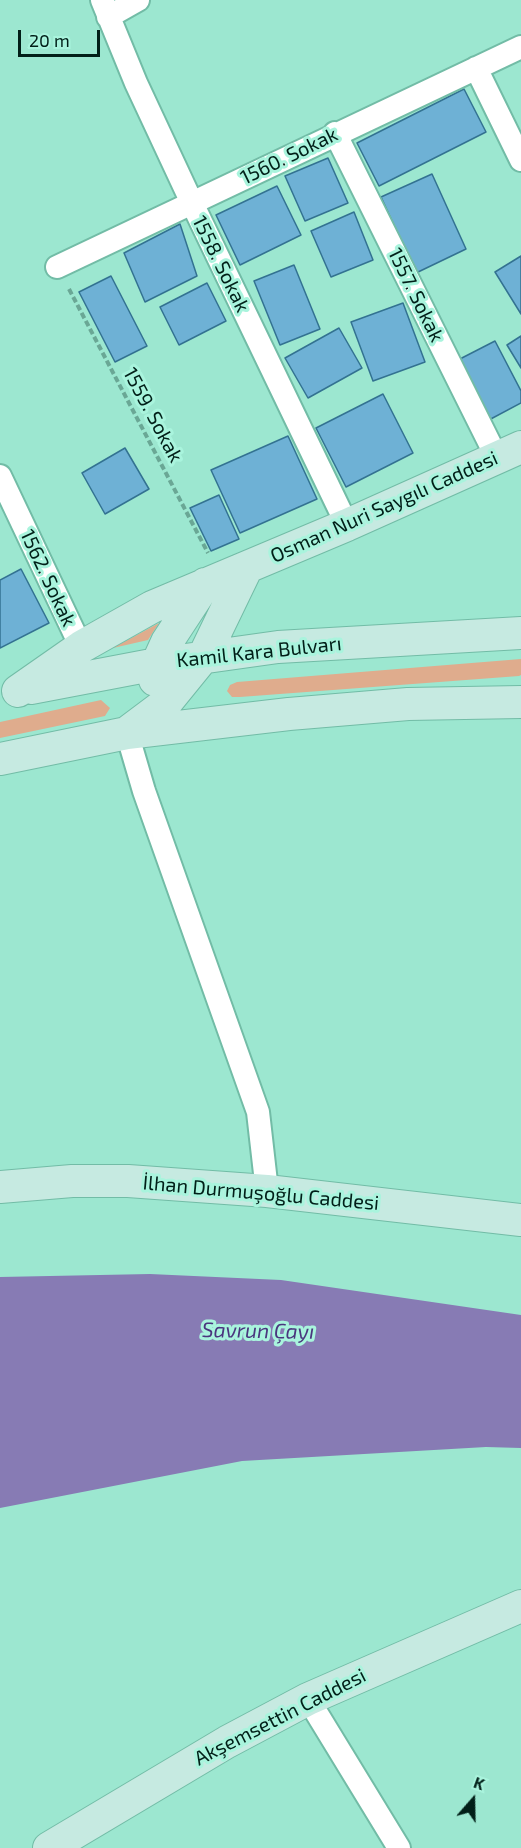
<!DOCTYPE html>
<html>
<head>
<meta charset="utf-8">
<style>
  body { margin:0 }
  #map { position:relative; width:521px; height:1848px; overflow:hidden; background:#9ce7d0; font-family:"Exo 2",sans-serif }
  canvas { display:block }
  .north { position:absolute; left:443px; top:1770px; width:60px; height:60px; -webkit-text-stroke:4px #a9f4dd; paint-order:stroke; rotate:20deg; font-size:16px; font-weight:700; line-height:24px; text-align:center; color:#011f18 }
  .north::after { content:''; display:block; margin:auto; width:21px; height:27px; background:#011f18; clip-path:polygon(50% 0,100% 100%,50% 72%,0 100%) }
  .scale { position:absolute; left:18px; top:30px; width:82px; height:27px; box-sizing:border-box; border:3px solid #011f18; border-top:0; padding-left:8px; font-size:18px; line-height:21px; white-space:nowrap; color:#011f18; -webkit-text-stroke:4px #a9f4dd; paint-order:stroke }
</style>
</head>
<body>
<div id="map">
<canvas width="521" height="1848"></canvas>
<div class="north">K</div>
<div class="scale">20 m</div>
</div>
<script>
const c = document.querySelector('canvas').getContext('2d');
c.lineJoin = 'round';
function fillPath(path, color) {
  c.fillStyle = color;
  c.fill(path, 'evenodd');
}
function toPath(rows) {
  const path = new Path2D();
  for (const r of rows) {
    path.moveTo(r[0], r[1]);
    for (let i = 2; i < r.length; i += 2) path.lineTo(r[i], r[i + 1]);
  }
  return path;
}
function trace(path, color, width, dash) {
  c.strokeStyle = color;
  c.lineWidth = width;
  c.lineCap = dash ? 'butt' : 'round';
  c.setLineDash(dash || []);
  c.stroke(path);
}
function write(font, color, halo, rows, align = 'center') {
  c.font = font + ' "Exo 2",sans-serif';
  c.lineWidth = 6;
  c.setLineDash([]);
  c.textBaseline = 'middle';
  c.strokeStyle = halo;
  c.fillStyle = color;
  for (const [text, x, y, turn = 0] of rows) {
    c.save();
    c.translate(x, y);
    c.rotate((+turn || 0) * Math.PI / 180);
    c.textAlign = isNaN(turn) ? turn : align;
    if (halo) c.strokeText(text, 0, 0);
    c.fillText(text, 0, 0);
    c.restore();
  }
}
fillPath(toPath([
  [159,623,148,640,113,648],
  [521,659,521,675,519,676,240,697,232,697,227,691,230,685,237,682],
  [101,700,110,708,105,716,0,738,0,722]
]), '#dfac8d');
fillPath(toPath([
  [150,1274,281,1280,521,1315,521,1448,486,1447,242,1461,0,1508,0,1277]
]), '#877bb4');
const building = toPath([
  [464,89,486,132,379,186,357,143,464,89],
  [328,158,348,203,305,221,285,176,328,158],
  [432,174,466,249,416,273,381,197,432,174],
  [277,186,301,235,240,265,216,215,277,186],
  [354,212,373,260,331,277,311,231,354,212],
  [180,224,197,276,145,302,124,253,180,224],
  [521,256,521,314,495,272,521,256],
  [294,265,320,329,280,345,254,281,294,265],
  [111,276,147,346,115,362,79,292,111,276],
  [207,283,226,321,179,345,160,307,207,283],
  [403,303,425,362,373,381,351,322,403,303],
  [339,328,362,368,308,398,285,358,339,328],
  [521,336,521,368,507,345,521,336],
  [495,341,521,391,521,403,487,421,456,361,495,341],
  [383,394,413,453,346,487,316,428,383,394],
  [288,436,317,499,240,533,211,470,288,436],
  [125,448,149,489,105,514,82,473,125,448],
  [219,495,239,539,211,551,190,508,219,495],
  [21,569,49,623,0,648,0,580,21,569]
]);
fillPath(building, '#6eb1d5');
trace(building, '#337291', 1.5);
const street = toPath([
  [102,0,136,83,192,203,347,525],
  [108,17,138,0],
  [476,68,521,160],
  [335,133,497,458],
  [57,267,521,47],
  [0,476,81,647],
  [127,733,144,791,258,1112,267,1191],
  [308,1699,399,1848]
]);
const secondary = toPath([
  [155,680,157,664,167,642,205,584],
  [31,688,157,664,278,647,521,633],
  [18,691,81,647,152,607,347,525,521,447],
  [129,731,165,704,204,656,247,567],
  [0,759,127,733,289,714,408,704,521,702],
  [0,1187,72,1181,128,1181,267,1191,521,1220],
  [49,1848,227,1742,308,1699,521,1606]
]);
trace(street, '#72bca6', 26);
trace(secondary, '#72bca6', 34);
trace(toPath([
  [69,289,208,553]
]), '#6aa795', 4, [6, 3]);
trace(street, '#fff', 22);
trace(secondary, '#c6eae1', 32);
write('20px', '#011f18', '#a9f4dd', [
  ["1560. Sokak",289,156,-26],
  ["1558. Sokak",221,264,64],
  ["1557. Sokak",416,295,64],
  ["1559. Sokak",153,415,62],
  ["Osman Nuri Saygılı Caddesi",384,507,-24],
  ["1562. Sokak",48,578,65],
  ["Kamil Kara Bulvarı",259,652,-6],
  ["İlhan Durmuşoğlu Caddesi",261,1193,5],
  ["Akşemsettin Caddesi",280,1717,-27]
]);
write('italic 21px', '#4a367e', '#a9f4dd', [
  ["Savrun Çayı",258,1331,1]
]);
</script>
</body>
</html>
